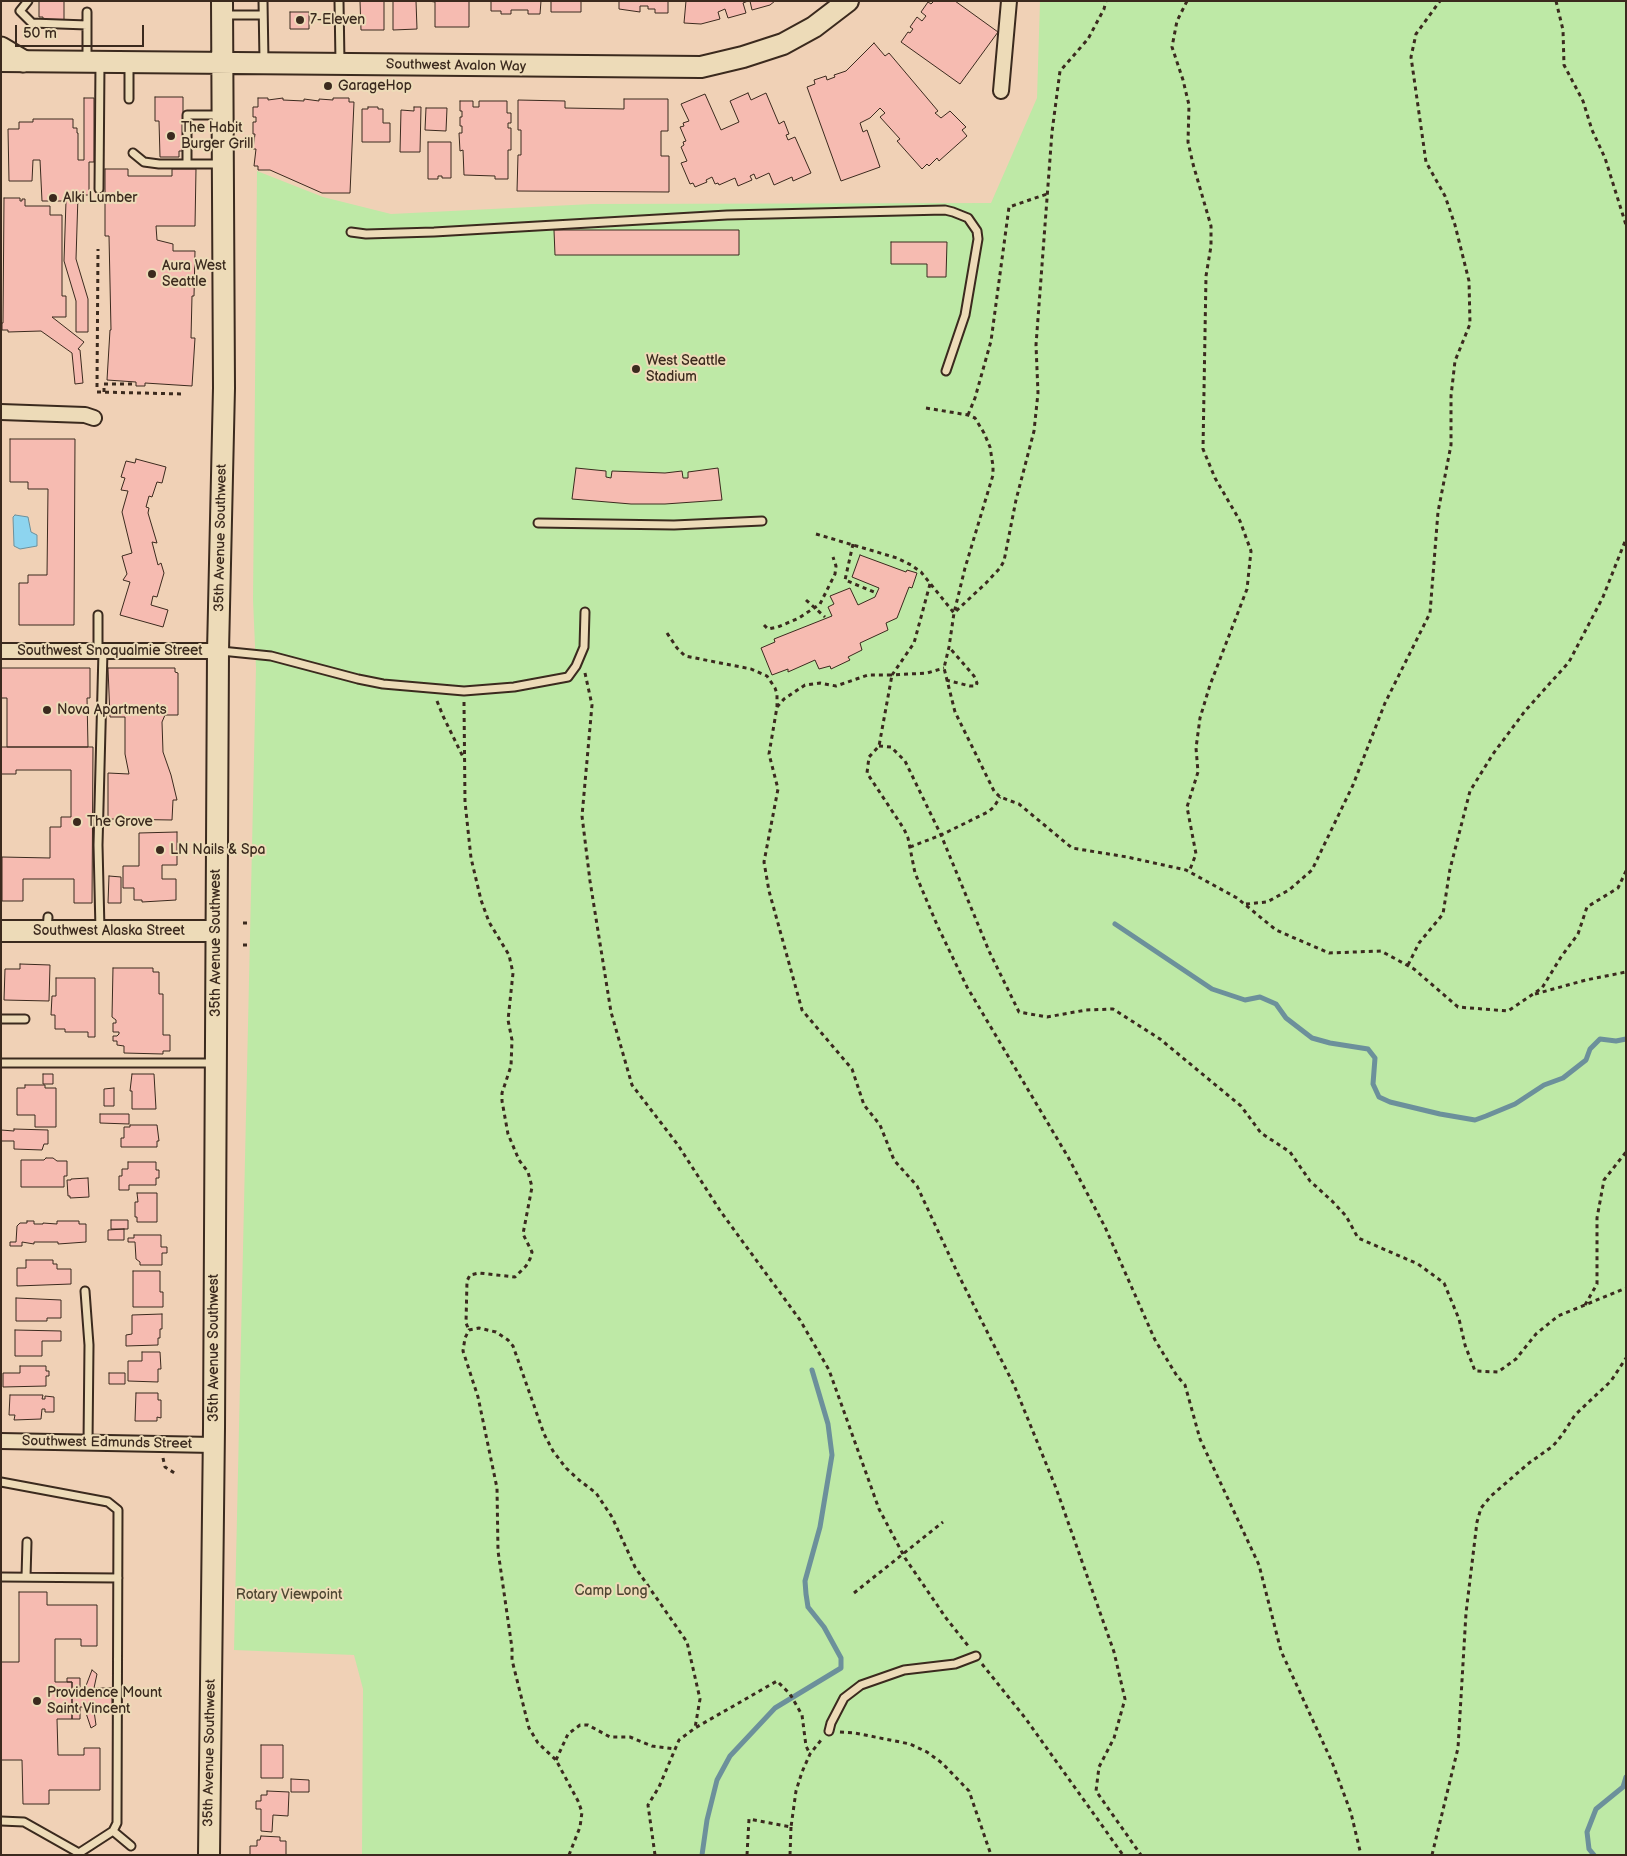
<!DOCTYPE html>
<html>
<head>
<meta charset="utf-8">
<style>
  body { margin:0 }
  #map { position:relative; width:1627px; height:1856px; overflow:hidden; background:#f0d1b6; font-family:"Balsamiq Sans",sans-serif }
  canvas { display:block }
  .frame { position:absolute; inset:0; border:2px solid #3b2a1e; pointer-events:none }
  .scale { position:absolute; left:15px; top:25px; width:129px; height:22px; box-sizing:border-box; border:2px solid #3b2a1e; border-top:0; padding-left:6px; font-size:15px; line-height:18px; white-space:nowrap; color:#3b2a1e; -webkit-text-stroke:4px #eddbb8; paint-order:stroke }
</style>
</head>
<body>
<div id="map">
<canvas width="1627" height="1856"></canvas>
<div class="frame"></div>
<div class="scale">50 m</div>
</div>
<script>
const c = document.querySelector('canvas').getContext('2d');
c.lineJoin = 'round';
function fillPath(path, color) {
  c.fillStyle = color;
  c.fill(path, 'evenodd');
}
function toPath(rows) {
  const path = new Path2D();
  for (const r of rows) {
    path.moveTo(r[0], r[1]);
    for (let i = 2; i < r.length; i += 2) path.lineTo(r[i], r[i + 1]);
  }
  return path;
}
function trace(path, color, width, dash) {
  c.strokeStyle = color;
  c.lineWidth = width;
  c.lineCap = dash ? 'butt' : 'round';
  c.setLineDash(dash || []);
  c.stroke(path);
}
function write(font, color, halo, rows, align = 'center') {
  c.font = font + ' "Balsamiq Sans",sans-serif';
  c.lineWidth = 4;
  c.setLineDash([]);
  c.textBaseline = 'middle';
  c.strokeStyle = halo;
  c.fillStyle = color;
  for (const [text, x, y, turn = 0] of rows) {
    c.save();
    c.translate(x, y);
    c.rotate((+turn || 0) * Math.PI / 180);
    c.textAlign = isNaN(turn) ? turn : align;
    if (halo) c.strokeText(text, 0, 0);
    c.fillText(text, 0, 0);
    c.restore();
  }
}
fillPath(toPath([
  [1040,1,1626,1,1626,1855,362,1855,363,1689,354,1655,234,1650,256,668,253,600,257,171,323,197,391,214,592,204,991,203,1037,98]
]), '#bee9a6');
const water = toPath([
  [15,515,28,517,31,532,37,535,37,546,20,549,14,546,13,517,15,515]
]);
fillPath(water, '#8dd4ef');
trace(water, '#6c909b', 1);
trace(toPath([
  [1115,924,1212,989,1245,1000,1260,997,1276,1004,1286,1018,1312,1038,1330,1043,1368,1049,1375,1058,1373,1084,1379,1097,1390,1102,1440,1114,1475,1120,1486,1116,1515,1104,1544,1085,1563,1078,1586,1060,1590,1049,1600,1039,1616,1041,1626,1039],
  [702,1855,707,1820,717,1780,730,1756,775,1708,841,1668,841,1658,824,1627,808,1607,806,1594,805,1581,820,1527,832,1455,828,1424,812,1370],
  [1594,1855,1589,1849,1587,1832,1596,1809,1623,1787,1626,1777]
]), '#6c909b', 5);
const building = toPath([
  [39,1,64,1,64,20,43,20,43,17,39,17,39,1],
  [360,1,384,1,384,30,361,30,360,1],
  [393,1,416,1,417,29,393,30,393,1],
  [469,1,469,27,435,27,435,2,428,1,469,1],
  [491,1,541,1,540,14,528,14,528,10,511,10,511,14,501,14,501,11,491,11,491,1],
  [551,1,581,1,581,12,551,12,551,1],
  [619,1,668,1,668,13,655,13,655,9,648,9,648,6,640,6,640,12,619,9,619,1],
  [686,1,748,1,743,3,746,13,728,18,725,9,718,12,720,19,701,24,684,23,686,1],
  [750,1,775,1,770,5,752,10,750,1],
  [934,1,955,1,998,32,960,84,901,42,908,32,910,33,913,29,910,27,917,17,922,21,926,16,921,12,928,2,931,4,934,1],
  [290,12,309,12,309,29,290,29,290,12],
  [874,43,885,56,889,53,938,111,935,113,941,118,950,111,966,127,962,130,967,136,939,161,937,158,929,166,927,164,922,169,897,141,900,139,880,117,885,113,880,108,870,118,860,123,863,132,867,130,880,167,841,181,807,87,815,84,814,80,826,76,827,80,835,77,834,75,846,71,874,43],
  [748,93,751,100,766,93,779,124,784,121,789,134,786,135,788,140,795,137,811,173,793,181,792,177,774,185,769,173,756,179,754,174,750,176,752,180,738,186,735,178,719,185,718,183,715,184,712,177,706,180,707,182,695,187,693,183,690,184,681,163,687,161,681,147,684,145,683,142,686,141,680,127,684,126,683,123,689,121,681,104,705,94,721,130,739,122,730,101,748,93],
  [155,97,183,97,183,112,186,112,186,122,184,122,183,151,179,151,179,157,160,157,159,121,155,121,155,97],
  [84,98,94,98,94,162,89,162,89,195,78,195,76,259,88,299,88,332,76,332,76,301,64,261,66,201,42,201,40,160,33,160,32,181,9,181,8,129,19,129,19,122,33,122,33,119,73,119,73,128,77,128,77,133,78,133,78,160,84,160,84,98],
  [258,98,268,98,268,100,283,98,283,100,304,101,304,99,319,101,319,99,333,100,333,98,349,98,349,102,354,102,350,193,322,193,270,170,258,170,258,166,254,166,256,149,253,149,255,134,253,134,253,122,256,122,256,117,253,117,253,107,258,107,258,98],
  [624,99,668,99,668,131,661,131,661,156,669,156,669,192,517,191,518,155,521,155,521,130,518,130,518,100,565,101,565,108,624,109,624,99],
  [460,101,473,101,473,107,479,107,479,101,507,101,507,113,511,113,511,123,508,123,508,128,511,128,511,150,508,150,508,179,495,179,495,176,464,175,463,150,460,151,459,133,462,133,462,126,460,126,460,117,462,117,462,111,460,111,460,101],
  [368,107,378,107,378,109,383,109,383,123,390,123,390,142,362,142,362,109,368,109,368,107],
  [414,107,421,107,420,152,400,152,401,110,414,111,414,107],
  [426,108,447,108,446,131,425,130,426,108],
  [428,142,451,142,451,178,442,178,442,176,438,176,438,179,428,179,428,142],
  [105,169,128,169,128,176,172,176,172,169,196,169,195,226,156,226,157,240,173,244,173,251,195,251,194,296,192,296,191,338,195,338,192,386,145,383,145,386,136,386,136,382,107,380,110,330,111,330,109,236,105,236,105,169],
  [4,198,20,198,20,201,22,201,22,199,25,199,25,206,50,206,50,215,62,215,62,296,66,296,66,317,52,317,84,342,78,349,80,350,83,383,75,384,72,353,41,331,8,332,8,330,2,330,2,323,3,323,4,198],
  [554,230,739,230,739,255,555,255,554,230],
  [891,242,947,242,946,277,927,277,927,264,891,264,891,242],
  [10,439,75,439,74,625,19,625,19,583,28,583,28,575,47,575,48,489,28,489,28,482,10,482,10,439],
  [136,459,166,467,162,483,157,482,152,497,149,496,146,507,149,508,148,513,157,543,152,542,158,565,161,563,164,573,157,597,153,596,151,605,168,610,163,627,120,615,130,582,123,580,127,574,122,556,132,553,122,512,128,491,121,490,125,478,121,477,126,461,135,463,136,459],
  [576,468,606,471,606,477,611,478,612,471,665,473,682,471,683,478,688,478,688,472,718,468,722,500,665,504,631,504,572,499,576,468],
  [860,555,906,572,907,570,917,573,912,588,909,587,897,618,886,623,888,630,860,643,862,650,848,657,850,660,831,669,830,666,819,669,815,660,788,672,788,669,772,675,761,648,775,642,774,639,832,616,828,607,834,604,830,596,850,588,858,605,875,597,879,588,852,577,860,555],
  [1,668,90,668,90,698,87,698,88,747,7,747,7,698,1,698,1,668],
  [108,668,175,668,175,672,178,673,178,715,165,715,162,722,163,752,171,775,177,800,173,800,172,820,108,819,108,773,129,774,125,754,125,717,110,717,108,668],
  [1,747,93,747,92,903,74,903,74,879,23,879,23,901,2,901,2,857,50,858,50,827,61,827,61,817,71,817,71,770,16,770,16,774,1,774,1,747],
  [177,832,177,865,162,865,162,879,176,879,176,900,142,902,142,900,134,900,134,888,123,888,123,866,139,866,139,833,177,832],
  [109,876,121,877,121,903,108,903,109,876],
  [20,964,50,965,49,1001,4,1000,5,969,20,969,20,964],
  [113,968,153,968,153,972,159,972,159,994,163,994,163,1035,170,1035,170,1051,163,1051,163,1054,124,1053,124,1046,117,1045,117,1041,113,1041,113,1036,117,1036,119,1034,119,1032,113,1032,113,1023,116,1023,116,1020,112,1017,113,968],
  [56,978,95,978,95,1037,88,1037,88,1032,65,1032,65,1029,55,1029,55,1015,51,1015,52,996,56,996,56,978],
  [43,1074,53,1074,53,1084,43,1084,43,1074],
  [132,1074,154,1074,156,1109,132,1109,132,1091,130,1091,132,1074],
  [25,1085,45,1085,45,1088,56,1088,56,1127,35,1127,35,1115,17,1115,17,1088,25,1088,25,1085],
  [114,1088,114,1106,104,1106,104,1089,114,1088],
  [100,1114,129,1114,129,1124,100,1123,100,1114],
  [130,1125,157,1125,159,1141,157,1141,157,1147,121,1147,121,1138,124,1138,124,1127,130,1127,130,1125],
  [14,1129,48,1130,48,1144,44,1144,42,1150,14,1149,14,1141,1,1141,1,1130,14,1131,14,1129],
  [46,1158,53,1158,57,1161,67,1161,67,1176,64,1176,64,1187,21,1187,21,1160,44,1160,46,1158],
  [128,1162,156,1162,156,1170,159,1170,159,1178,156,1178,156,1185,129,1185,129,1190,119,1190,119,1176,122,1176,122,1169,128,1169,128,1162],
  [88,1178,89,1197,70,1198,70,1196,68,1196,67,1180,71,1180,71,1179,88,1178],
  [137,1193,157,1193,157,1222,137,1222,137,1217,135,1217,135,1202,138,1202,137,1193],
  [111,1220,128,1220,128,1229,111,1229,111,1220],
  [27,1221,34,1221,34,1224,43,1224,43,1223,57,1224,57,1221,79,1221,79,1224,86,1224,86,1242,58,1244,58,1242,34,1242,34,1244,22,1242,22,1246,10,1246,10,1242,16,1242,17,1226,20,1223,27,1223,27,1221],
  [124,1229,124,1240,108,1240,108,1230,124,1229],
  [134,1235,161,1235,161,1247,167,1247,167,1253,162,1253,162,1265,140,1265,140,1262,136,1259,135,1242,128,1242,128,1238,134,1238,134,1235],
  [26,1260,53,1260,53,1264,57,1264,57,1269,71,1269,71,1284,17,1286,17,1268,26,1268,26,1260],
  [133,1271,160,1271,160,1292,163,1292,163,1307,133,1307,133,1271],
  [16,1298,61,1300,61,1318,47,1318,47,1321,16,1321,16,1298],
  [162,1314,162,1329,160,1329,160,1338,158,1338,158,1345,126,1346,126,1335,132,1334,132,1315,162,1314],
  [15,1330,61,1331,61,1341,42,1341,42,1356,15,1356,15,1330],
  [142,1352,160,1352,161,1369,158,1369,158,1382,128,1381,128,1361,142,1361,142,1352],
  [20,1366,46,1366,46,1371,49,1371,49,1376,46,1376,46,1386,3,1387,3,1373,20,1373,20,1366],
  [109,1373,125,1373,125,1384,109,1384,109,1373],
  [136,1393,158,1393,158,1400,161,1400,161,1418,157,1417,157,1421,135,1421,136,1393],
  [10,1395,43,1395,42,1399,45,1399,45,1396,54,1397,54,1412,45,1412,45,1409,42,1409,41,1419,14,1420,15,1415,9,1415,10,1395],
  [19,1592,47,1592,47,1605,97,1605,97,1646,81,1646,81,1639,55,1639,55,1682,72,1682,72,1719,57,1719,58,1755,84,1755,84,1748,100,1748,100,1790,49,1790,49,1804,23,1804,22,1760,1,1760,1,1662,19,1662,19,1592],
  [92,1670,97,1674,94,1688,112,1688,112,1711,94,1711,96,1725,91,1728,84,1707,80,1707,80,1719,72,1719,72,1682,67,1682,67,1678,80,1678,80,1691,84,1691,92,1670],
  [261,1745,283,1745,283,1778,261,1778,261,1745],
  [291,1779,309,1780,309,1792,291,1792,291,1779],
  [267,1791,289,1792,288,1816,273,1815,272,1832,261,1831,261,1809,256,1809,256,1801,261,1801,261,1795,267,1795,267,1791],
  [261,1836,280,1837,280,1841,286,1841,286,1855,250,1855,250,1846,257,1846,257,1840,260,1840,261,1836]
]);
fillPath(building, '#f6bbb1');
trace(building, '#3b2a1e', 1);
const lane = toPath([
  [28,1,20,11,32,23,87,25],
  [263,1,264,61],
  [339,1,340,62],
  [87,12,87,59],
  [223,15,263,15],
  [129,65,129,99],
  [133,153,144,162,159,164,222,164],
  [187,164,187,115,220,115],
  [99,189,100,63],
  [351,232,366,234,434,232,727,215,945,210,953,212,968,218,977,231,978,239,965,315,946,371],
  [538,523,674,525,762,521],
  [98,615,98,651],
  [221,651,271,656,358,679,383,684,464,691,514,687,568,677,576,666,584,647,585,612],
  [47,930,48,917],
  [100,930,98,845,103,651],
  [1,1019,25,1019],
  [1,1063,215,1063],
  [85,1291,89,1345,88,1443],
  [1,1482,108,1502,118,1510,117,1823,113,1831,79,1853],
  [1,1577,118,1578],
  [26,1577,27,1542],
  [829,1731,831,1723,844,1698,861,1685,904,1670,955,1664,976,1656],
  [1,1821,24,1822,79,1853],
  [113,1831,131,1846]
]);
const street = toPath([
  [1001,91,1009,1],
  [1,412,85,415,94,418],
  [1,651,218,651],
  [1,1441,214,1445]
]);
const secondary = toPath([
  [1,61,701,67,743,57,783,44,814,27,848,1],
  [1,931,216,931],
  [209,1855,214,1428,218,651,224,388,222,1]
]);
const primary = toPath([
  [1,48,23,61]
]);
trace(lane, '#3b2a1e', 11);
trace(street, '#3b2a1e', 18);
trace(secondary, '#3b2a1e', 24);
trace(primary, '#3b2a1e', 25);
trace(toPath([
  [1187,1,1177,21,1172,47,1183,80,1189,105,1188,142,1193,164,1211,226,1211,246,1206,276,1203,449,1215,478,1240,521,1251,551,1247,589,1210,685,1200,718,1196,748,1198,772,1187,807,1196,854,1189,872],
  [1556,1,1563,30,1564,65,1583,101,1592,130,1605,158,1626,225],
  [97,387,98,249],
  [97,392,184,394],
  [104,392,104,384,136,384],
  [926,408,968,415,975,418,984,433,990,447,993,466,993,475,965,568,954,613,949,647,944,668,955,712,994,791,1000,797,1019,804,1072,848,1127,857,1186,870,1237,898,1276,930,1329,953,1381,951,1414,969,1458,1007,1508,1011,1542,988,1561,957,1578,934,1587,907,1618,888,1626,871],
  [968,415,975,398,991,341,1009,207,1047,194],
  [816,534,897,558,911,565,921,572,954,613,986,583,1000,568,1004,561,1016,500,1034,431,1038,393,1036,345,1052,132,1060,71,1088,39,1104,9,1106,1],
  [853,544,845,580,874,592],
  [930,584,914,643,892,675,927,673,944,668],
  [806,600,825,617],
  [764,625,768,629,778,627,799,618,820,604,835,574,836,566,833,557],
  [667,633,677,648,685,656,751,669,767,676,775,688,777,694,777,707,769,754,778,789,764,862,769,891,802,1010,852,1069,864,1105,880,1125,894,1160,917,1186,958,1274,1014,1385,1056,1488,1114,1652,1125,1699,1114,1738,1099,1767,1096,1791,1141,1855],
  [585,673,592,705,582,816,590,881,611,1012,632,1085,678,1145,721,1212,800,1320,829,1370,879,1509,905,1558,946,1618,969,1647],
  [946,680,970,686,976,686,977,683,974,676,949,647],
  [437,701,443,716,464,759],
  [464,702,465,802,471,858,481,900,489,922,509,955,513,973,508,1020,512,1040,511,1066,502,1093,502,1101,508,1134,519,1160,528,1172,532,1187,523,1234,532,1252,530,1259,526,1266,515,1277,479,1273,470,1275,467,1281,466,1323,469,1330],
  [777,707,784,699,805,685,820,683,836,686,868,675,892,675,879,746,869,757,867,773,904,829,908,838,915,873,938,927,967,987,1068,1157,1105,1227,1155,1340,1177,1376,1185,1385,1200,1439,1259,1565,1281,1651,1332,1762,1351,1813,1361,1855],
  [879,746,891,747,905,761,941,835,989,951,1019,1012,1047,1017,1086,1010,1113,1009,1160,1039,1241,1106,1261,1133,1290,1152,1310,1181,1332,1201,1346,1216,1358,1238,1418,1264,1444,1283,1459,1319,1465,1345,1475,1371,1498,1372,1516,1359,1536,1334,1558,1316,1626,1288],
  [910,847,941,835,988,812,994,807,1000,797],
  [1246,904,1267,902,1289,890,1312,870,1353,785,1385,703,1430,613,1438,512,1451,445,1451,396,1455,361,1470,324,1469,281,1455,225,1445,196,1426,162,1411,57,1416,34,1440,1],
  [243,923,250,923],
  [243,945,250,945],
  [1408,965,1419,943,1443,914,1450,869,1470,791,1493,754,1525,711,1569,662,1603,597,1626,539],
  [1535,994,1586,980,1626,972],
  [1585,1305,1597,1284,1597,1218,1604,1180,1626,1152],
  [163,1458,165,1467,176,1474],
  [854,1593,943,1522],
  [982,1664,1026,1719,1123,1855],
  [840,1732,855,1733,910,1744,927,1752,942,1763,969,1791,991,1855],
  [556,1760,568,1734,580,1725,588,1725,610,1737,630,1737,652,1746,675,1749],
  [569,1855,580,1827,582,1812,578,1801,556,1760,538,1743,529,1728,512,1660,512,1648,498,1551,497,1488,478,1397,463,1351,465,1338,469,1330,479,1328,496,1332,508,1340,513,1346,544,1434,553,1451,566,1468,579,1480,596,1493,612,1517,635,1567,687,1642,700,1699,695,1728],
  [655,1855,648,1805,659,1787,679,1740,695,1728,777,1681,790,1694,802,1715,806,1746,810,1754],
  [747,1855,749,1819,791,1827,796,1791,802,1772,810,1754,822,1739],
  [790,1855,791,1827],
  [1432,1855,1458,1748,1466,1613,1477,1522,1481,1508,1491,1496,1529,1463,1553,1446,1562,1435,1575,1415,1611,1381,1626,1358]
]), '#3b2a1e', 3, [4, 4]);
trace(lane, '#eddbb8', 7);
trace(street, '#eddbb8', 14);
trace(secondary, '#eddbb8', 20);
trace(primary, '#eddbb8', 21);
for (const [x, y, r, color] of [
  [300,20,5,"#3b2a1e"],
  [328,86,5,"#3b2a1e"],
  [171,136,5,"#3b2a1e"],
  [53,198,5,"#3b2a1e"],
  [152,274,5,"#3b2a1e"],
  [636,369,5,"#3b2a1e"],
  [47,710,5,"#3b2a1e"],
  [77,822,5,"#3b2a1e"],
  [160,850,5,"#3b2a1e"],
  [37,1701,5,"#3b2a1e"]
]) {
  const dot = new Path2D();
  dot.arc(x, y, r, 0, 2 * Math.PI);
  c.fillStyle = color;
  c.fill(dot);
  trace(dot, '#eddbb8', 2);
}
write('14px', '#3b2a1e', '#eddbb8', [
  ["7-Eleven",310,20],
  ["GarageHop",338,86],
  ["The Habit",181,128],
  ["Burger Grill",181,144],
  ["Alki Lumber",63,198],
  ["Aura West",162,266],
  ["Seattle",162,282],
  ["West Seattle",646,361],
  ["Stadium",646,377],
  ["Nova Apartments",57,710],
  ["The Grove",87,822],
  ["LN Nails & Spa",170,850],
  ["Providence Mount",47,1693],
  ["Saint Vincent",47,1709]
], 'left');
write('14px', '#3b2a1e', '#eddbb8', [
  ["Southwest Avalon Way",456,66,1],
  ["35th Avenue Southwest",221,538,-89],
  ["Southwest Snoqualmie Street",110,651],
  ["Southwest Alaska Street",109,931],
  ["35th Avenue Southwest",216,943,-90],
  ["35th Avenue Southwest",214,1348,-90],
  ["Southwest Edmunds Street",107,1443,1],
  ["35th Avenue Southwest",210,1753,-89]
]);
write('14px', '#4f4732', '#eddbb8', [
  ["Camp Long",611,1591],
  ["Rotary Viewpoint",289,1595]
]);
</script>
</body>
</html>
